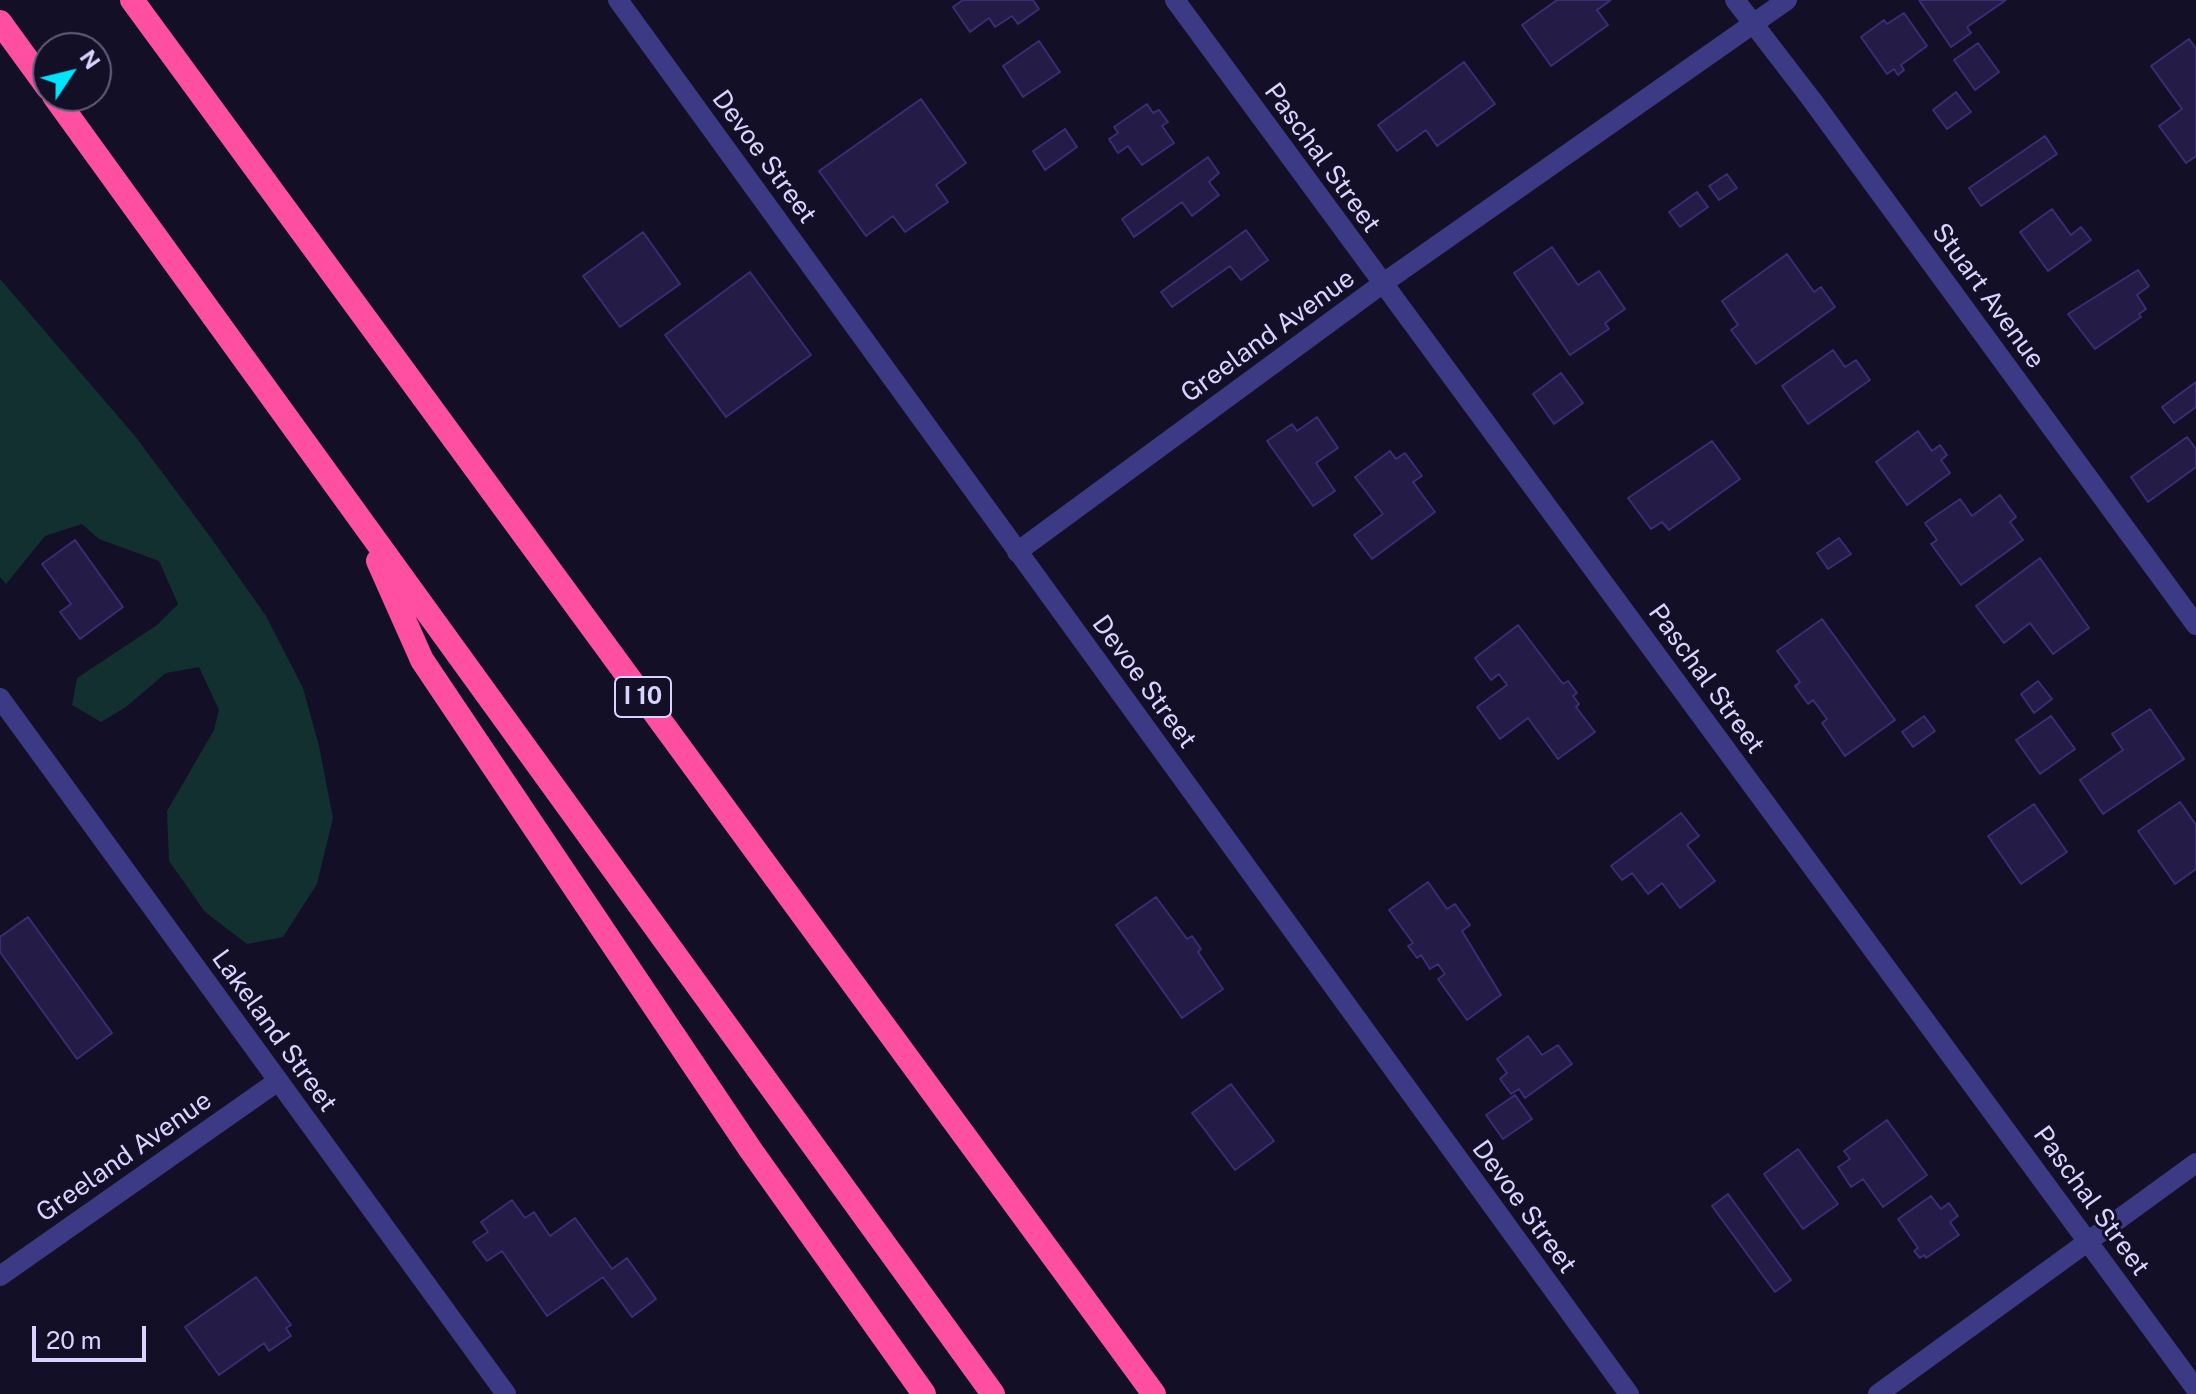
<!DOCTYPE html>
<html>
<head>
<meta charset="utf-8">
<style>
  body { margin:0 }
  #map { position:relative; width:2196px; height:1394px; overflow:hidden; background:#130f26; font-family:"Public Sans",sans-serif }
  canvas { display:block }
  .north { position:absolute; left:32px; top:32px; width:80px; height:80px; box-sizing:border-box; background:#130f26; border:2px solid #625e7d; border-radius:50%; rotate:55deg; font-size:22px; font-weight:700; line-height:32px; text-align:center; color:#d9d4ff }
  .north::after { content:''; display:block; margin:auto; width:28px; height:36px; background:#00e5ff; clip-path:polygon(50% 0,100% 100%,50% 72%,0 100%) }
  .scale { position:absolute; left:32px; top:1326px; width:114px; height:36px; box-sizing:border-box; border:4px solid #d9d4ff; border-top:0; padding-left:10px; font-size:24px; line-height:28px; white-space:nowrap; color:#d9d4ff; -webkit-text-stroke:6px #130f26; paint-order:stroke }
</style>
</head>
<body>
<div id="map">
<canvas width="2196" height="1394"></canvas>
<div class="north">N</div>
<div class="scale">20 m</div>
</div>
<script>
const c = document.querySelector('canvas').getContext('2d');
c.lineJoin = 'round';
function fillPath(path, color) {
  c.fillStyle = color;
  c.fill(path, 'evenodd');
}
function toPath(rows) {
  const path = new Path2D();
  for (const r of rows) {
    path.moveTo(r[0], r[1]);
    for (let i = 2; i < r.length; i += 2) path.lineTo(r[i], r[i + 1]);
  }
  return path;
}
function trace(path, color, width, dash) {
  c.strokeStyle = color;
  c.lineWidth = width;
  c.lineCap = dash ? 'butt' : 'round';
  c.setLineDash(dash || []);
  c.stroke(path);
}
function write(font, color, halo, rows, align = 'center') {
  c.font = font + ' "Public Sans",sans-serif';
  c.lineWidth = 6;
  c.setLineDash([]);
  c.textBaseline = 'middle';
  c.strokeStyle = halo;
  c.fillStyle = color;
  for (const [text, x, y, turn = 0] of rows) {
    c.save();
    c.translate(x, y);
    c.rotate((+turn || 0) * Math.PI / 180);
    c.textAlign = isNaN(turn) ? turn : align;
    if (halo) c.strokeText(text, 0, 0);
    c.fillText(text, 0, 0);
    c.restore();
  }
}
fillPath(toPath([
  [0,279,135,436,209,535,266,616,303,688,319,746,333,818,317,884,283,937,247,944,205,912,169,861,167,811,214,730,219,710,199,667,166,673,126,707,101,722,72,705,77,678,157,625,178,604,159,561,99,539,82,524,45,536,6,584,0,577]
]), '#12302f');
const building = toPath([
  [963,0,1033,0,1039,9,1018,24,1012,16,995,27,989,18,970,32,953,7,963,0],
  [1557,0,1611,0,1597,10,1608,25,1551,66,1522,25,1557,0],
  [1919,0,2006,0,1967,27,1971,33,1951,47,1919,0],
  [1904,13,1927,46,1901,65,1904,70,1898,75,1894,69,1887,74,1861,37,1884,20,1887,24,1904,13],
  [2189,39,2196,49,2196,156,2186,163,2159,126,2182,109,2151,66,2189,39],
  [1039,41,1060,72,1023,97,1003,66,1039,41],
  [1978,43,1999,72,1975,90,1954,60,1978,43],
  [1464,62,1495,104,1437,146,1426,130,1397,151,1378,125,1464,62],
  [1956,92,1971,112,1947,129,1933,110,1956,92],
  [921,99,966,163,936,185,948,202,905,232,893,216,866,236,819,171,921,99],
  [1147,104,1153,113,1159,110,1168,122,1162,126,1174,143,1142,165,1128,146,1118,153,1109,139,1118,133,1114,127,1147,104],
  [1065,129,1077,147,1045,170,1033,151,1065,129],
  [2045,136,2057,154,1981,206,1969,188,2045,136],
  [1208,157,1219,173,1209,182,1219,195,1192,216,1182,202,1134,237,1122,219,1208,157],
  [1727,174,1737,188,1719,200,1709,186,1727,174],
  [1697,192,1708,207,1680,227,1669,212,1697,192],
  [2052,209,2071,235,2081,227,2091,240,2048,271,2020,232,2052,209],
  [1246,230,1268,260,1241,280,1230,266,1172,307,1161,292,1246,230],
  [643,232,680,284,620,327,583,276,643,232],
  [1552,247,1578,285,1599,271,1625,309,1605,323,1609,329,1570,355,1514,273,1552,247],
  [1787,254,1814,292,1821,287,1835,307,1756,364,1731,330,1738,325,1722,301,1787,254],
  [2138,270,2149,286,2137,295,2146,309,2139,314,2141,317,2095,349,2068,314,2138,270],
  [750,272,811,355,726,417,665,335,750,272],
  [1833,350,1845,367,1856,360,1870,380,1808,424,1782,386,1833,350],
  [1561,373,1583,403,1554,424,1533,394,1561,373],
  [2196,382,2196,407,2174,423,2162,407,2196,382],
  [1317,417,1338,448,1316,463,1335,491,1313,506,1267,441,1292,424,1297,431,1317,417],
  [1918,431,1932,451,1940,445,1947,455,1941,460,1950,473,1907,505,1876,462,1918,431],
  [2187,437,2196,449,2196,467,2148,502,2131,477,2187,437],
  [1712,441,1740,479,1669,530,1662,522,1651,529,1628,498,1712,441],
  [1390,451,1396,459,1405,453,1422,476,1413,482,1435,512,1372,559,1354,535,1383,514,1355,477,1390,451],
  [2000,495,2016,517,2010,522,2023,540,1961,585,1931,544,1937,540,1925,523,1960,499,1972,516,2000,495],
  [1839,538,1851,554,1828,569,1817,553,1839,538],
  [75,540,123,607,80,639,60,612,71,604,42,564,75,540],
  [2040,558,2089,628,2053,654,2030,623,2004,643,1976,606,2040,558],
  [1822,619,1895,720,1845,756,1822,723,1827,719,1813,700,1808,704,1795,686,1800,682,1777,651,1822,619],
  [1518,625,1563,684,1568,681,1577,693,1573,696,1579,704,1576,707,1595,732,1558,759,1528,718,1500,739,1477,707,1507,685,1499,674,1491,680,1475,658,1518,625],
  [2038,681,2052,699,2034,713,2021,694,2038,681],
  [2150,709,2184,759,2103,814,2080,780,2123,750,2112,734,2150,709],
  [1924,716,1935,731,1913,747,1902,732,1924,716],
  [2051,716,2075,749,2040,774,2016,740,2051,716],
  [2180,802,2196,825,2196,869,2175,884,2138,831,2180,802],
  [2034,804,2067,852,2021,884,1988,836,2034,804],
  [1681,813,1699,836,1687,845,1715,881,1680,908,1662,883,1648,894,1632,873,1622,880,1611,866,1681,813],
  [1428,882,1447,909,1455,904,1470,925,1462,931,1501,995,1467,1020,1438,979,1445,974,1438,964,1430,969,1421,955,1417,958,1408,946,1413,943,1389,910,1428,882],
  [1156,897,1187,939,1192,936,1201,949,1198,952,1223,989,1182,1018,1116,925,1156,897],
  [28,917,112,1033,77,1059,0,952,0,937,28,917],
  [1528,1036,1542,1055,1558,1045,1572,1064,1525,1098,1519,1089,1511,1094,1500,1079,1507,1073,1497,1059,1528,1036],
  [1231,1084,1274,1141,1235,1170,1192,1113,1231,1084],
  [1515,1095,1532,1119,1503,1139,1486,1115,1515,1095],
  [1887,1120,1927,1175,1883,1207,1863,1179,1851,1187,1838,1167,1850,1159,1844,1151,1887,1120],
  [1798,1149,1838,1204,1803,1229,1764,1174,1798,1149],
  [1728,1194,1791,1280,1775,1292,1712,1206,1728,1194],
  [1931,1196,1941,1209,1949,1203,1958,1216,1950,1222,1959,1235,1926,1258,1924,1255,1920,1258,1914,1251,1918,1248,1898,1219,1931,1196],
  [512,1200,525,1218,534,1212,550,1236,575,1218,612,1269,627,1258,656,1299,632,1317,603,1277,547,1316,502,1251,487,1261,473,1242,488,1232,481,1222,512,1200],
  [256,1277,291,1325,286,1328,291,1336,269,1351,264,1343,219,1375,185,1327,256,1277]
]);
fillPath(building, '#241b47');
trace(building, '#3b2d73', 2);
trace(toPath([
  [618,0,1629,1394],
  [1175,0,2196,1389],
  [1735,0,1812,100,2196,625],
  [1017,552,1382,284,1787,0],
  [0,698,506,1394],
  [0,1276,278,1081],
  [1878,1394,2196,1163]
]), '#3d3a85', 20);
trace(toPath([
  [132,0,1154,1394],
  [0,22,48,88],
  [54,96,993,1394],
  [378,561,422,660,750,1149,924,1394]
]), '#ff4fa3', 24);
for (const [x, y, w] of [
  [643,697,56]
]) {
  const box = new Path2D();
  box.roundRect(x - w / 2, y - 20, w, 40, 6);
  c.fillStyle = '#130f26';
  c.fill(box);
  trace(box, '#d9d4ff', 2);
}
write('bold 24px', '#d9d4ff', null, [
  ["I 10",643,697]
]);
write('26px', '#d9d4ff', '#130f26', [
  ["Devoe Street",764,157,54],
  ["Paschal Street",1322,158,54],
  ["Stuart Avenue",1988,296,54],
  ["Greeland Avenue",1268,336,-36],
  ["Paschal Street",1706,679,54],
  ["Devoe Street",1144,682,54],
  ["Lakeland Street",274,1031,54],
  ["Greeland Avenue",124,1157,-35],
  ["Paschal Street",2091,1201,54],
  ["Devoe Street",1524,1207,54]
]);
</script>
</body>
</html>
